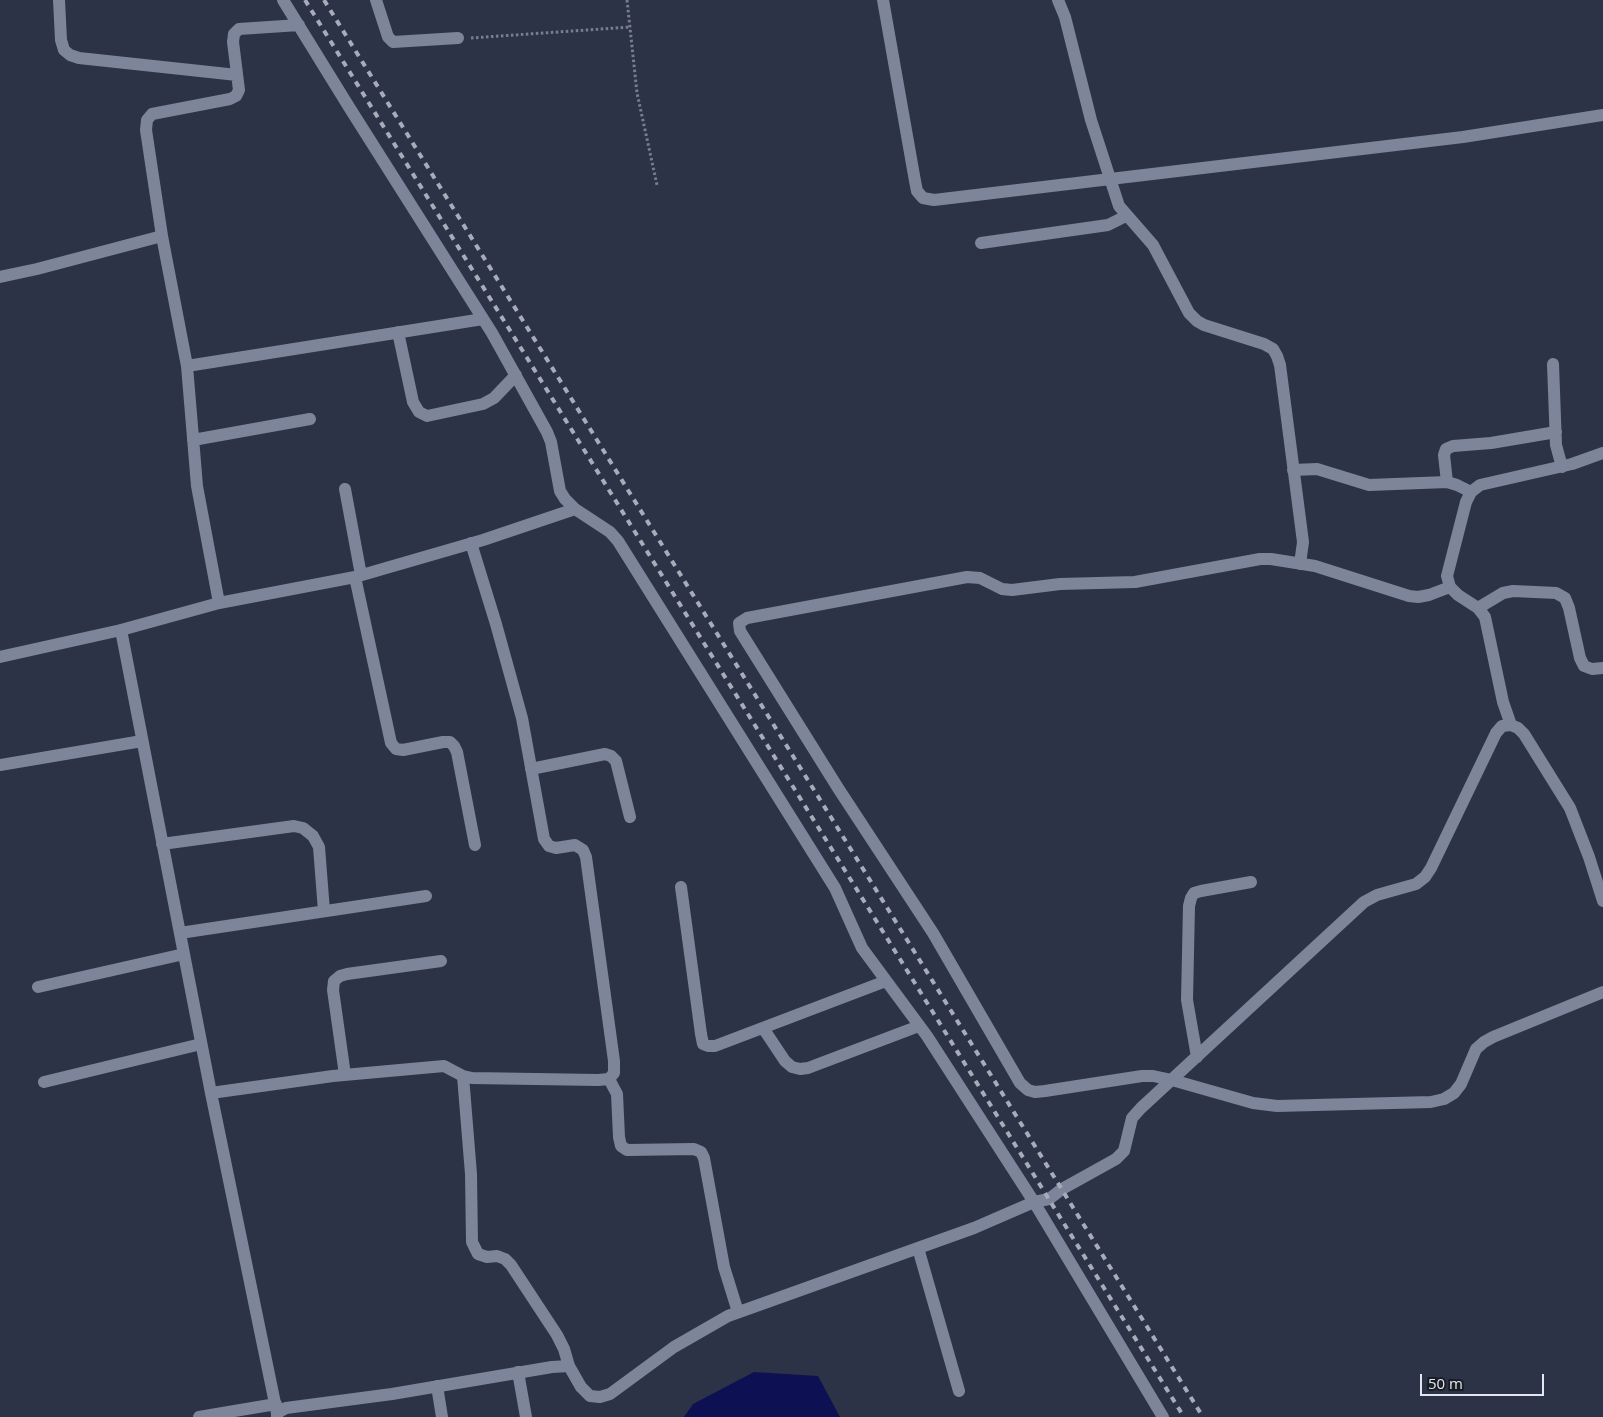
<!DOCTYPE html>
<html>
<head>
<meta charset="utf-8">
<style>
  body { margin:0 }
  #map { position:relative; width:1603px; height:1417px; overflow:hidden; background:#2d3346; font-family:"Open Sans",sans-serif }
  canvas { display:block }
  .scale { position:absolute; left:1420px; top:1374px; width:124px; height:22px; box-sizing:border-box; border:2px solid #e2e6f2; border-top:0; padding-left:6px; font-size:15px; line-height:18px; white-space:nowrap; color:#e2e6f2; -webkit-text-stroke:4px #191c24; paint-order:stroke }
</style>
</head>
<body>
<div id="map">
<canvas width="1603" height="1417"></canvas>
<div class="scale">50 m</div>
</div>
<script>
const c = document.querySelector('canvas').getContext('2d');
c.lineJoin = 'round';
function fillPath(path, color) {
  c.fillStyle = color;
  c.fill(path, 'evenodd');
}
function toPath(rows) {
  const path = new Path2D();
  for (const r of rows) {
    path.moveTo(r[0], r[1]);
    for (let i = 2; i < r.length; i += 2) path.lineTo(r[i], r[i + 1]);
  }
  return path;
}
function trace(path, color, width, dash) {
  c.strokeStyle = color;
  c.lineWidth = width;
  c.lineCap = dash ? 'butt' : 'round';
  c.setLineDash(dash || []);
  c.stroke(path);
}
fillPath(toPath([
  [754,1372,818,1376,840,1417,684,1417,693,1404]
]), '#0d1154');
trace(toPath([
  [627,0,637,93,657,185],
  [471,38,630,27]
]), '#797e8e', 3, [2.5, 2.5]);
trace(toPath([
  [59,0,61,40,64,50,70,55,79,58,237,75],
  [283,0,349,107,492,333,547,432,551,442,560,491,565,499,575,509,610,532,618,541,835,888,862,948,927,1036,1034,1202,1163,1417],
  [376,0,388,37,393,42,458,38],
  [883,0,915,181,917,191,923,198,934,200,1463,137,1603,115],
  [1058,0,1065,17,1091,120,1119,206,1153,245,1189,313,1197,321,1204,325,1264,344,1273,349,1277,356,1280,365,1303,542,1300,564],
  [981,243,1108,225,1126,216],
  [0,277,37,269,162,236],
  [398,332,413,402,419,412,427,416,483,404,494,398,516,375],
  [1553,364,1556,445,1562,467],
  [187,366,483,319],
  [193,440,310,419],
  [1293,470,1317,469,1369,485,1447,482,1457,485,1471,492],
  [1447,482,1444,455,1446,449,1453,446,1491,443,1556,432],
  [345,489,361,575],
  [355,577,391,743,396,749,403,750,443,742,450,742,454,746,457,752,475,845],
  [1450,587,1429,595,1418,597,1409,596,1315,566,1271,559,1260,559,1135,582,1060,584,1012,590,1002,589,980,578,967,577,747,618,739,623,740,631,838,788,933,933,1020,1083,1028,1090,1035,1092,1045,1091,1142,1076,1153,1076,1172,1080,1253,1103,1277,1106,1431,1102,1444,1099,1454,1093,1461,1084,1476,1049,1484,1042,1493,1037,1603,992],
  [219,603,197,486,187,366,162,236,146,130,147,120,152,114,230,99,236,96,239,90,233,42,234,34,239,29,299,25],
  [1478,608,1503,593,1513,591,1556,593,1565,598,1569,608,1580,658,1584,666,1592,669,1603,668],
  [121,630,211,1093,277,1413],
  [0,657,121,630,219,603,355,577,483,540,575,509],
  [1511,725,1503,702,1485,617,1478,608,1458,595,1450,587,1447,576,1466,502,1471,492,1480,485,1572,464,1603,453],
  [0,765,142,741],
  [531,769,605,754,611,756,616,761,630,817],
  [162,844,294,826,303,828,313,836,319,847,324,911],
  [681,887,701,1034,703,1044,708,1046,715,1046,886,981],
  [180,933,426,896],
  [38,987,184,954],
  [763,1028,785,1061,792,1067,800,1069,808,1068,919,1026],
  [1197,1057,1187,1000,1189,906,1191,898,1194,893,1201,891,1251,882],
  [345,1075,333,990,334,981,340,976,347,974,441,961],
  [463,1076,471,1174,472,1242,478,1254,487,1257,497,1256,505,1259,511,1265,557,1335,564,1349,569,1366],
  [609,1079,617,1094,619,1137,621,1146,627,1150,694,1149,701,1152,704,1158,724,1267,738,1312],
  [44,1082,201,1044],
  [211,1093,333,1076,444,1066,463,1076,472,1078,598,1080,609,1079,614,1073,614,1061,586,857,583,850,575,845,556,848,549,846,544,839,522,718,496,624,471,543],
  [918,1248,959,1391],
  [518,1372,526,1417],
  [437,1386,442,1417],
  [199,1417,276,1404],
  [277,1417,277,1413,286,1408,392,1394,552,1367,569,1366,581,1387,590,1396,600,1397,610,1394,674,1347,728,1316,974,1228,1034,1202,1049,1199,1062,1189,1116,1159,1124,1151,1132,1118,1141,1108,1364,902,1377,895,1416,884,1425,877,1431,868,1496,733,1502,726,1511,725,1518,728,1524,734,1570,808,1589,857,1603,901]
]), '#7d859b', 12);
trace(toPath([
  [305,0,1184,1417],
  [324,0,1203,1417]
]), '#a7acba', 4, [6, 6]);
</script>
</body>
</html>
